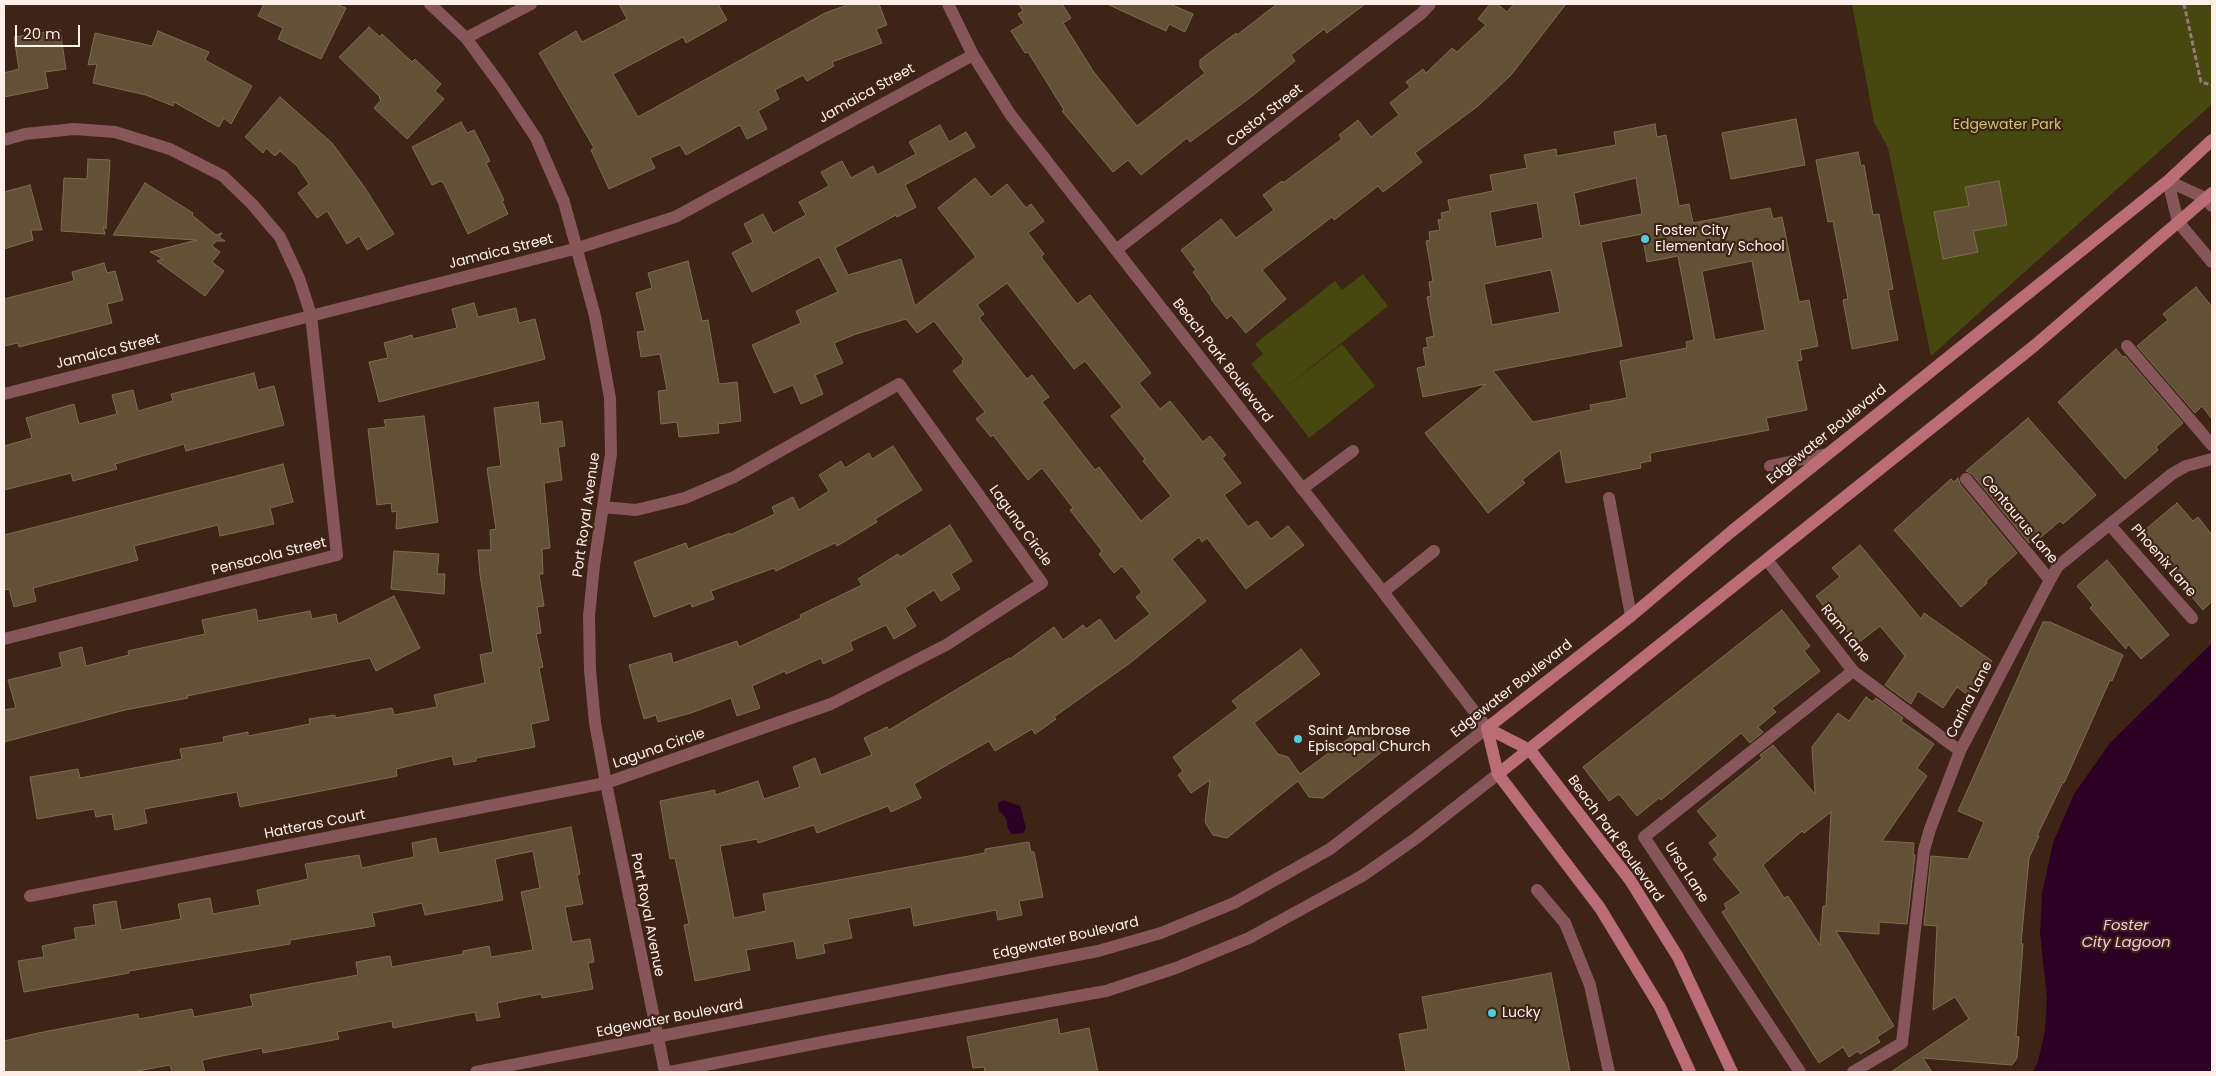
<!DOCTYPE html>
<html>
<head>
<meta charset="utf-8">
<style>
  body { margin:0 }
  #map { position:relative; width:2216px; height:1076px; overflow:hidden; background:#3e2317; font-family:Poppins,sans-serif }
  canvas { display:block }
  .frame { position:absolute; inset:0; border:5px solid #feefe8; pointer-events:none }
  .scale { position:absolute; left:15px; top:25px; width:65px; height:22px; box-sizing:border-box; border:2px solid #feefe8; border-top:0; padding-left:6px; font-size:15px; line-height:18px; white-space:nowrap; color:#feefe8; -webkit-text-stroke:4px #3e2317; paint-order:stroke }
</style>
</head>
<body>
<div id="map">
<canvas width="2216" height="1076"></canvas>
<div class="frame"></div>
<div class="scale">20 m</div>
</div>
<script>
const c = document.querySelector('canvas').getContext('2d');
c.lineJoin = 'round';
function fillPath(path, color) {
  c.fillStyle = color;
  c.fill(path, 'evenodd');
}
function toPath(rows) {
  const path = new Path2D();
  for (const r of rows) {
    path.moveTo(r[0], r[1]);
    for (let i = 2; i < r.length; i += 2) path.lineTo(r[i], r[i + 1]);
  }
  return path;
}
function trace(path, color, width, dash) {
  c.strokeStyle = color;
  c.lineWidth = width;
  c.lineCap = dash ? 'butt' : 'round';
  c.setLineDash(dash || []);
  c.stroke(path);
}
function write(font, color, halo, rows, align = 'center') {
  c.font = font + ' Poppins,sans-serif';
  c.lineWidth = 4.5;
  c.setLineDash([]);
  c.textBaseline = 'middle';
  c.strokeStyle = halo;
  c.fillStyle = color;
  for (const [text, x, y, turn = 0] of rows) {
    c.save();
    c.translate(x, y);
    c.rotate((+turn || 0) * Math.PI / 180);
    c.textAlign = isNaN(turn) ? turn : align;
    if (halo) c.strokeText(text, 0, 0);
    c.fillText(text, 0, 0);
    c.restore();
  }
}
fillPath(toPath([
  [1852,4,2212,4,2212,104,1931,356,1888,148,1874,122],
  [1363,274,1388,306,1276,395,1251,364,1263,354,1255,344,1335,281,1342,290],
  [1342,344,1375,386,1309,438,1276,395]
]), '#46480f');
fillPath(toPath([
  [2212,643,2212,1072,2033,1072,2038,1062,2045,1030,2047,998,2040,933,2042,893,2053,843,2074,794,2110,743],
  [1003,800,1020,806,1026,828,1023,833,1012,834,1008,829,1006,818,999,811,998,803]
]), '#2d0123');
const building = toPath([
  [264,4,336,4,346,8,321,59,278,39,283,28,258,16,264,4],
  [619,4,718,4,727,20,686,43,683,37,613,74,638,117,825,13,850,4,879,4,887,25,876,29,882,43,832,62,834,66,807,81,803,75,775,90,779,99,758,111,767,129,747,139,740,125,686,155,680,145,650,158,655,168,609,189,591,150,594,148,539,53,576,31,582,42,627,19,619,4],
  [1019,4,1062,4,1071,18,1063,23,1093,71,1137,126,1205,73,1200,67,1200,60,1236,33,1237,35,1277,4,1365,4,1327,33,1324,29,1291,55,1295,61,1251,97,1190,142,1187,138,1141,175,1128,160,1113,172,1062,111,1064,110,1028,52,1025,53,1011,31,1024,23,1018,14,1023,11,1019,4],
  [1107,4,1170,4,1193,14,1185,32,1169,24,1166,31,1107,4],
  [1490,4,1497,4,1507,12,1514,4,1566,4,1511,75,1478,106,1415,153,1422,162,1383,192,1378,186,1334,220,1332,217,1262,270,1286,299,1246,333,1231,315,1227,319,1211,299,1212,298,1193,272,1196,270,1181,250,1221,219,1236,238,1274,210,1263,195,1282,181,1283,183,1342,139,1339,135,1358,120,1371,137,1399,115,1390,103,1410,87,1406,82,1423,69,1426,73,1452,48,1457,52,1486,25,1478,19,1490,4],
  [369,27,380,37,382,34,412,62,415,59,441,84,435,91,444,99,407,139,374,108,381,100,379,98,380,97,339,57,369,27],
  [60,30,66,69,45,72,48,88,4,97,4,73,19,69,14,37,60,30],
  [158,31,209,52,205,60,252,86,231,124,224,118,219,127,174,102,173,106,146,95,93,83,97,64,88,65,95,33,152,46,158,31],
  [280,97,332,143,365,188,394,234,367,250,359,236,347,244,327,211,317,218,298,193,309,184,297,166,280,151,275,156,266,148,263,153,245,137,280,97],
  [1796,119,1805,165,1731,179,1722,133,1796,119],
  [461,122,467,133,474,130,490,161,486,163,504,200,502,201,508,214,468,234,444,184,441,181,432,185,412,147,461,122],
  [1655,124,1657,137,1666,135,1679,206,1689,204,1693,223,1770,208,1773,219,1782,217,1799,302,1809,300,1818,346,1800,350,1802,360,1797,361,1807,410,1766,418,1769,430,1650,453,1651,461,1640,463,1641,468,1566,483,1560,450,1522,480,1525,483,1488,513,1425,433,1486,384,1423,397,1417,368,1426,366,1423,348,1428,347,1426,338,1434,336,1427,297,1431,296,1429,282,1433,281,1426,241,1430,240,1429,232,1440,230,1438,220,1442,219,1441,213,1450,211,1448,200,1493,191,1490,175,1527,168,1524,155,1556,149,1557,156,1616,145,1614,132,1655,124],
  [1636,178,1642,214,1580,226,1574,193,1636,178],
  [1537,203,1543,238,1496,247,1490,212,1537,203],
  [1642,234,1647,262,1678,256,1694,340,1686,342,1687,348,1620,361,1627,398,1590,405,1591,410,1533,422,1493,371,1622,346,1601,242,1642,234],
  [1752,261,1765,330,1715,340,1702,271,1752,261],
  [1551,270,1560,312,1492,325,1484,284,1551,270],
  [940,125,949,142,966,132,975,147,905,185,916,207,897,217,896,215,835,248,848,275,901,259,915,306,976,257,938,208,975,178,991,197,1007,184,1026,208,1031,204,1044,221,1028,233,1044,254,1041,257,1077,304,1090,295,1151,373,1139,383,1160,409,1170,401,1203,442,1210,436,1226,455,1222,458,1241,483,1224,495,1248,527,1257,521,1271,539,1288,526,1304,545,1246,589,1207,538,1202,542,1199,537,1172,559,1206,601,1130,663,1054,717,1056,719,1035,734,1032,729,995,751,989,741,914,784,921,798,891,812,888,806,817,833,814,825,758,843,757,839,720,846,734,918,766,911,763,894,985,853,985,849,1029,842,1031,852,1034,852,1043,897,1019,901,1022,915,998,920,996,910,914,926,911,907,848,919,852,938,823,944,825,953,797,959,794,941,746,950,750,970,695,981,684,925,689,924,675,858,670,859,660,801,715,790,715,795,758,781,764,799,800,787,793,767,815,758,821,775,872,755,864,738,887,727,889,730,1009,658,1010,659,1054,627,1063,640,1083,625,1086,629,1100,619,1115,641,1150,614,1136,597,1142,592,1122,566,1114,573,1099,554,1102,551,1070,510,1073,508,1042,468,1028,480,993,435,991,437,976,419,985,412,953,371,963,363,962,361,964,359,934,321,917,333,906,319,856,334,834,343,843,363,815,375,823,394,801,404,793,385,774,393,752,345,801,323,796,311,838,292,819,257,752,292,732,253,753,242,744,224,763,214,773,233,806,215,799,202,829,186,821,172,842,161,851,178,873,166,877,175,916,154,909,142,940,125],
  [1007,283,1074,369,1085,361,1122,407,1111,416,1145,459,1143,461,1171,496,1141,521,1099,467,1095,470,1042,402,1049,397,1032,375,1027,379,979,318,984,314,977,305,1007,283],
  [1858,152,1861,166,1864,165,1873,215,1879,214,1893,289,1888,290,1898,340,1852,349,1843,300,1848,299,1833,221,1828,222,1816,160,1858,152],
  [88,159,110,160,106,229,103,227,105,234,61,231,64,178,87,179,88,159],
  [1999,181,2007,225,1973,231,1978,252,1943,259,1934,212,1969,206,1965,187,1999,181],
  [145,183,193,213,192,215,216,235,222,233,219,237,225,241,216,241,212,246,220,252,212,262,224,271,205,296,157,261,163,259,150,252,197,240,113,235,145,183],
  [30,185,42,230,31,230,33,240,4,249,4,192,30,185],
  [688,261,702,321,708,320,719,384,737,382,741,421,718,424,719,433,679,437,677,422,661,424,658,391,667,390,660,354,641,357,637,332,645,331,636,293,652,288,648,273,688,261],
  [104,263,107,273,115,271,123,300,107,304,112,323,19,347,18,343,4,346,4,299,74,281,72,272,104,263],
  [2196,287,2212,307,2212,419,2202,406,2195,413,2137,346,2168,320,2163,314,2196,287],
  [474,303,478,317,516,308,519,323,535,319,545,359,379,402,369,362,388,358,384,343,412,335,413,339,457,328,452,309,474,303],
  [2116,349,2123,357,2125,356,2183,423,2156,447,2158,450,2125,479,2058,402,2116,349],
  [254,373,258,390,274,386,284,425,186,451,184,444,115,464,117,469,73,481,71,473,4,490,4,446,32,438,26,418,74,404,79,424,117,414,112,395,133,390,138,411,173,401,171,394,254,373],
  [538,402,541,424,562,421,565,446,558,447,562,480,544,483,550,548,542,549,543,574,539,574,544,606,537,607,541,633,536,634,543,667,539,668,549,720,531,724,535,747,476,758,476,761,454,765,452,756,396,769,397,776,240,807,237,792,144,809,147,823,115,830,112,814,96,817,94,809,37,819,30,777,78,769,80,778,182,759,180,749,224,742,223,737,248,732,248,736,310,724,309,719,335,715,335,718,392,708,394,715,437,707,434,695,485,683,480,655,493,652,480,575,478,550,491,550,490,530,496,529,487,468,501,466,494,408,538,402],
  [424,416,438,522,396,529,397,511,392,512,391,503,377,505,368,429,386,427,384,420,424,416],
  [2028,418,2096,495,2063,524,2060,521,2040,538,2038,535,2029,543,1972,474,1966,471,2028,418],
  [893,446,922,490,875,519,877,522,837,546,835,543,776,571,774,568,711,591,714,599,692,607,691,603,654,617,634,562,686,543,688,549,730,533,730,535,775,514,772,507,793,497,799,510,829,491,819,475,841,461,845,468,869,453,872,459,893,446],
  [283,464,293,502,270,508,274,524,220,536,218,525,134,546,138,560,33,588,36,601,14,607,9,589,4,590,4,535,283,464],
  [1958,478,1960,484,2017,553,1986,581,1987,583,1961,607,1894,530,1951,479,1954,482,1958,478],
  [2177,503,2193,521,2198,517,2212,535,2212,601,2203,610,2186,590,2189,587,2159,551,2156,553,2140,534,2177,503],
  [950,525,972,561,951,574,960,589,941,601,934,590,905,608,916,626,894,639,886,625,850,642,853,650,823,664,821,658,786,674,785,671,752,686,760,708,737,716,731,698,691,713,658,722,656,715,644,719,629,665,671,653,673,663,737,641,739,647,801,618,800,615,862,585,858,579,898,554,900,557,950,525],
  [1860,545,1921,619,1924,613,1992,661,1968,695,1957,687,1943,708,1918,691,1911,704,1885,685,1905,656,1880,626,1857,644,1838,619,1835,621,1816,596,1840,577,1832,568,1860,545],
  [394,551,439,554,437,574,445,574,444,594,391,589,394,551],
  [2107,560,2169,635,2141,659,2128,644,2126,649,2090,608,2093,605,2077,586,2107,560],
  [394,596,420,648,376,671,370,658,187,696,188,698,125,710,4,742,4,710,16,708,8,680,62,667,59,653,82,647,86,666,129,655,128,651,205,634,202,620,256,609,258,621,310,611,312,619,336,614,338,624,394,596],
  [1782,610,1810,646,1804,651,1820,671,1772,708,1776,712,1758,727,1763,732,1750,743,1741,733,1661,800,1659,798,1637,816,1619,794,1609,801,1583,767,1782,610],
  [2043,622,2050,622,2123,655,2112,681,2110,680,2064,783,2063,782,2037,836,2039,836,2029,858,2021,943,2023,944,2016,1036,2019,1037,2017,1058,2012,1065,1923,1058,1932,1072,1891,1072,1969,1019,1955,997,1933,1010,1937,926,1924,925,1931,856,1968,859,1984,822,1958,811,2043,622],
  [1301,649,1320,674,1254,723,1278,754,1288,757,1300,774,1364,727,1383,751,1323,798,1309,797,1298,781,1227,838,1213,835,1205,822,1210,780,1191,793,1178,775,1183,771,1173,757,1238,708,1232,701,1301,649],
  [1866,697,1873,702,1876,698,1903,718,1901,721,1934,744,1917,768,1927,776,1882,841,1914,843,1913,855,1915,855,1907,924,1879,922,1879,934,1836,931,1894,1026,1877,1037,1880,1042,1860,1054,1858,1051,1849,1057,1843,1047,1819,1063,1722,912,1727,909,1724,904,1741,893,1713,859,1718,855,1709,843,1718,836,1697,811,1762,758,1760,755,1773,745,1815,794,1812,747,1838,713,1849,721,1866,697],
  [1831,812,1826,906,1823,906,1820,945,1788,896,1784,898,1763,865,1802,831,1804,833,1831,812],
  [571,827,580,874,577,875,583,904,565,907,572,942,590,939,594,962,588,963,593,989,542,998,541,994,497,1003,500,1017,477,1021,475,1012,393,1028,392,1021,337,1032,339,1039,263,1053,262,1048,202,1060,205,1072,172,1072,170,1065,132,1072,4,1072,4,1041,38,1033,138,1014,139,1019,192,1009,194,1017,253,1006,250,995,358,975,356,962,390,956,392,967,463,954,463,951,489,946,491,957,533,950,521,892,540,888,533,851,495,859,503,900,425,915,422,903,394,909,372,913,375,926,290,940,290,944,129,971,129,973,24,992,18,961,44,957,42,946,76,939,74,928,96,925,93,905,116,901,121,930,181,919,178,904,210,898,213,914,260,905,257,890,308,879,305,864,359,855,362,868,414,857,412,843,436,838,439,853,571,827],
  [1551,973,1570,1072,1406,1072,1399,1034,1428,1029,1422,997,1551,973],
  [1057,1019,1060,1034,1089,1028,1098,1072,985,1072,984,1067,973,1068,967,1037,1057,1019]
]);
fillPath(building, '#625136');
trace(building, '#7f6d52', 1);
trace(toPath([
  [2184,4,2201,82,2212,85]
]), '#927c73', 3, [5, 2.5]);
trace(toPath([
  [1770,466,1827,454],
  [1302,489,1353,451],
  [1609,498,1631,616],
  [1383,592,1434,551],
  [1537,890,1565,923,1590,985,1609,1072]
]), '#87565b', 12);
trace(toPath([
  [430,4,466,38,502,87,536,138,564,202,595,316,610,398,611,454,594,565,589,616,590,670,595,723,606,783,665,1072],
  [948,4,973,55,1010,114,1383,592,1487,728],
  [466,38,531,4],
  [4,140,25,134,74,129,115,132,170,149,223,176,252,204,280,237,299,278,311,315,337,555,4,639],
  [2168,181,2178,222,2212,262],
  [2168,181,2205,198,2212,206],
  [1116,250,1422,13,1430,4],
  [2127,346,2212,445],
  [4,394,578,248,675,217,973,55],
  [1966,479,2050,580],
  [2110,525,2192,618],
  [1767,560,1853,671,1960,751],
  [30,896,606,783,831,704,946,645,1042,583,899,384,734,477,685,498,636,510,603,507],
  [1800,1072,1644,837,1853,671],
  [1853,1072,1902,1043,1924,850,1930,829,1960,751,2050,580,2058,566,2172,474,2186,466,2212,459]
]), '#87565b', 12);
trace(toPath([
  [476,1072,1098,951,1161,933,1234,903,1330,849,1487,728],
  [670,1072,833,1040,1106,991,1176,968,1249,938,1362,876,1415,839,1498,774]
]), '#87565b', 12);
trace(toPath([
  [1487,728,1631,616,1732,531,2168,181,2212,140],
  [1487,728,1530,750,1630,880,1678,957,1732,1072],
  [1487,728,1498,774,1600,908,1660,1007,1690,1072],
  [1498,774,2034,346,2212,193]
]), '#ba6d76', 12);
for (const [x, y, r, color] of [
  [1645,239,5,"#54cadd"],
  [1298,739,5,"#54cadd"],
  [1492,1013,5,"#54cadd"]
]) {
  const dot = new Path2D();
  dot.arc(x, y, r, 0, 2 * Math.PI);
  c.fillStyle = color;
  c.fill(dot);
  trace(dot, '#3e2317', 2);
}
write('14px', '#feefe8', '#3e2317', [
  ["Jamaica Street",867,94,-29],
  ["Castor Street",1265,116,-38],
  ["Jamaica Street",501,252,-14],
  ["Jamaica Street",108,352,-14],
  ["Beach Park Boulevard",1222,361,52],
  ["Edgewater Boulevard",1827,435,-39],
  ["Port Royal Avenue",587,515,-82],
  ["Centaurus Lane",2019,520,50],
  ["Laguna Circle",1020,526,54],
  ["Pensacola Street",269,557,-14],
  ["Phoenix Lane",2163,561,49],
  ["Ram Lane",1845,634,51],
  ["Edgewater Boulevard",1512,689,-38],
  ["Carina Lane",1970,700,-63],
  ["Laguna Circle",659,749,-19],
  ["Hatteras Court",315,825,-11],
  ["Beach Park Boulevard",1615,839,54],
  ["Ursa Lane",1686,873,57],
  ["Port Royal Avenue",647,915,79],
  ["Edgewater Boulevard",1066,939,-13],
  ["Edgewater Boulevard",670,1019,-11]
]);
write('14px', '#c5c96d', '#3e2317', [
  ["Edgewater Park",2007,125]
]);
write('14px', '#feefe8', '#3e2317', [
  ["Foster City",1655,231],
  ["Elementary School",1655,247],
  ["Saint Ambrose",1308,731],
  ["Episcopal Church",1308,747],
  ["Lucky",1502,1013]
], 'left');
write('italic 15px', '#f7c6e6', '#3e2317', [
  ["Foster",2126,926],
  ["City Lagoon",2126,943]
]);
</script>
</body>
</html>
